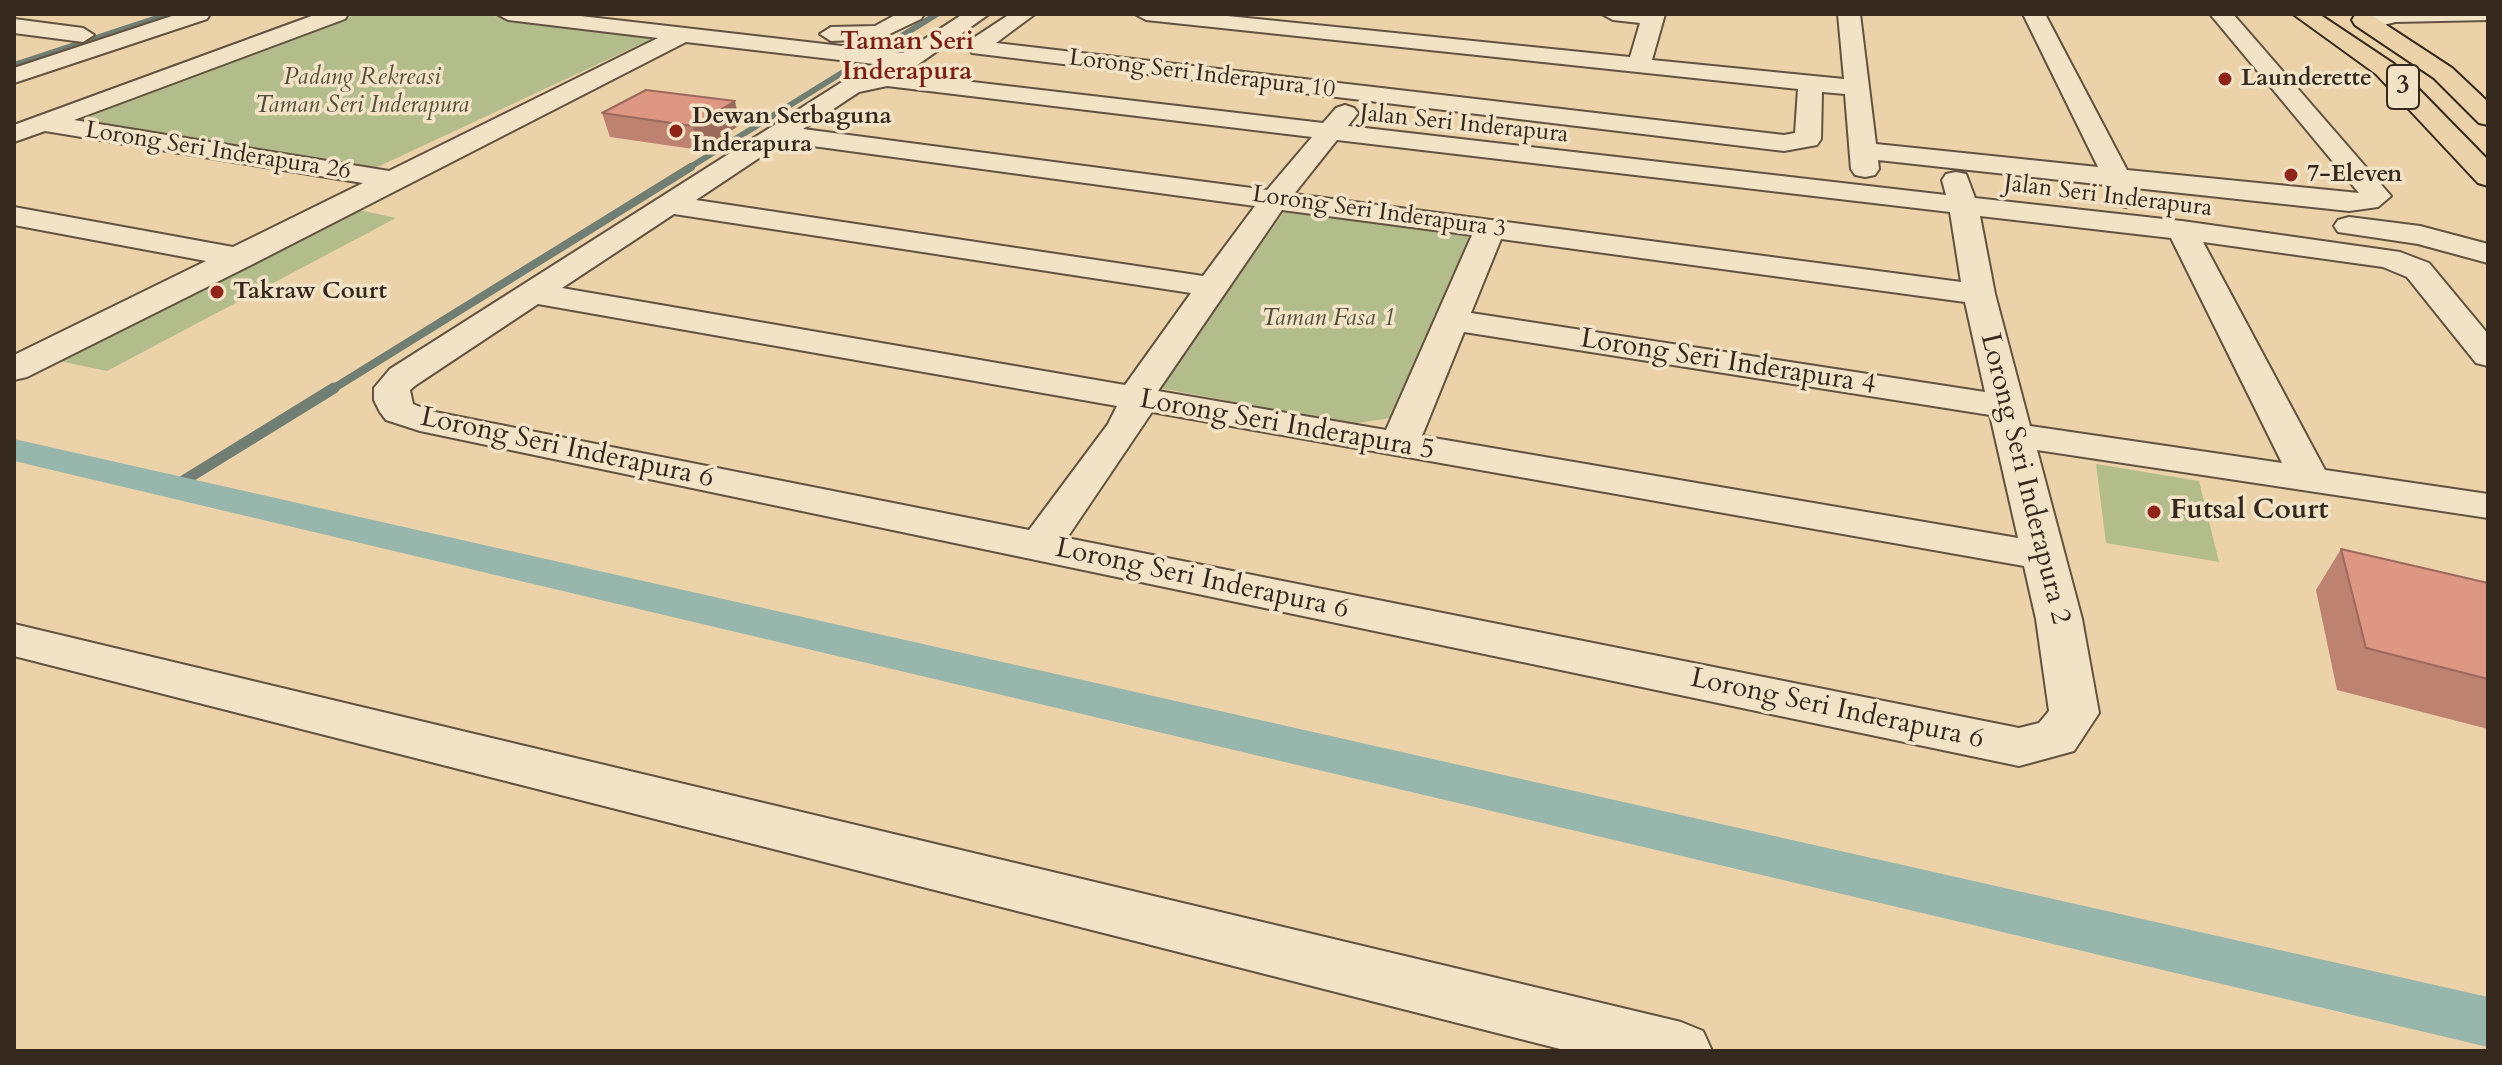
<!DOCTYPE html>
<html>
<head>
<meta charset="utf-8">
<style>
  body { margin:0 }
  #map { position:relative; width:2502px; height:1065px; overflow:hidden; background:#ebd2a8; font-family:Cardo,serif }
  canvas { display:block }
  .frame { position:absolute; inset:0; border:16px solid #35281d; pointer-events:none }
</style>
</head>
<body>
<div id="map">
<canvas width="2502" height="1065"></canvas>
<div class="frame"></div>
</div>
<script>
const c = document.querySelector('canvas').getContext('2d');
c.lineJoin = 'round';
function fillPath(path, color) {
  c.fillStyle = color;
  c.fill(path, 'evenodd');
}
function toPath(rows) {
  const path = new Path2D();
  for (const r of rows) {
    path.moveTo(r[0], r[1]);
    for (let i = 2; i < r.length; i += 2) path.lineTo(r[i], r[i + 1]);
  }
  return path;
}
function trace(path, color, width, dash) {
  c.strokeStyle = color;
  c.lineWidth = width;
  c.lineCap = dash ? 'butt' : 'round';
  c.setLineDash(dash || []);
  c.stroke(path);
}
function write(font, color, halo, rows, align = 'center') {
  c.font = font + ' Cardo,serif';
  c.lineWidth = 7;
  c.setLineDash([]);
  c.textBaseline = 'middle';
  c.strokeStyle = halo;
  c.fillStyle = color;
  for (const [text, x, y, turn = 0] of rows) {
    c.save();
    c.translate(x, y);
    c.rotate((+turn || 0) * Math.PI / 180);
    c.textAlign = isNaN(turn) ? turn : align;
    if (halo) c.strokeText(text, 0, 0);
    c.fillText(text, 0, 0);
    c.restore();
  }
}
fillPath(toPath([
  [358,14,478,14,656,37,371,170,68,118],
  [350,208,396,218,107,371,45,358],
  [1286,209,1457,231,1471,239,1390,418,1352,424,1160,388],
  [2096,464,2199,481,2219,562,2106,543]
]), '#b3bd8b');
trace(toPath([
  [884,47,937,14],
  [14,65,169,14],
  [687,169,853,66]
]), '#707e73', 6);
trace(toPath([
  [331,390,691,167]
]), '#707e73', 8);
trace(toPath([
  [175,486,334,388]
]), '#707e73', 11);
fillPath(toPath([
  [14,439,2488,997,2488,1047,14,461,14,439]
]), '#98b7ac');
const street = toPath([
  [178,14,210,14,207,19,14,83,14,68,178,14],
  [317,14,348,14,345,19,74,120,389,171,658,38,508,20,497,14,563,14,903,53,963,14,989,14,916,66,908,68,686,42,251,265,27,377,14,380,14,355,206,261,14,225,14,207,233,247,363,183,45,131,14,142,14,125,317,14],
  [897,14,924,14,921,19,879,39,831,41,820,34,831,27,875,26,897,14],
  [1010,14,1035,14,996,43,1784,135,1795,133,1798,89,1146,20,1135,14,1208,14,1630,57,1640,23,1613,20,1602,14,1665,14,1652,60,1844,79,1838,14,1860,14,1876,144,2098,167,2023,14,2045,14,2127,170,2359,193,2210,14,2233,14,2391,196,2378,207,2349,211,2135,188,2140,198,2136,204,2126,207,2116,204,2106,185,1878,160,1879,169,1875,175,1865,177,1855,175,1851,169,1845,94,1822,92,1821,139,1817,145,1784,151,972,53,969,48,972,39,1010,14],
  [2373,14,2488,14,2488,20,2395,22,2384,25,2381,31,2373,33,2362,26,2367,15,2373,14],
  [14,19,83,28,94,35,83,42,14,33,14,19],
  [887,72,1323,123,1336,108,1345,105,1354,108,1358,113,1348,126,1946,195,1942,180,1946,174,1956,172,1966,174,1975,198,2182,221,2400,252,2429,263,2488,334,2488,366,2476,363,2407,277,2383,267,2203,242,2325,470,2488,494,2488,518,2037,450,2082,619,2099,713,2074,751,2019,766,420,431,386,420,380,412,374,400,374,388,390,369,842,82,887,72],
  [887,86,1312,137,1267,190,803,129,859,92,887,86],
  [1337,140,1950,212,1961,282,1294,194,1337,140],
  [783,142,1255,206,1203,276,696,200,783,142],
  [1282,210,1472,235,1386,430,1158,391,1282,210],
  [674,214,1191,293,1125,385,562,288,674,214],
  [1980,216,2171,238,2282,463,2030,426,1995,294,1980,216],
  [1501,239,1965,302,1985,392,1471,313,1501,239],
  [538,304,1117,406,1108,424,1029,530,430,411,413,404,410,390,416,385,538,304],
  [1464,332,1990,415,2018,538,1422,436,1464,332],
  [1152,412,2024,566,2036,619,2049,711,2039,723,2019,728,1067,538,1152,412],
  [2349,217,2420,226,2488,244,2488,263,2418,244,2338,232,2334,226,2338,220,2349,217],
  [14,624,1681,1022,1703,1031,1712,1051,1568,1051,14,656,14,624]
]);
const highway = toPath([
  [2293,14,2319,14,2394,64,2488,160,2488,186,2478,183,2376,74,2293,14],
  [2355,15,2371,15,2452,68,2488,102,2488,125,2479,123,2434,78,2355,25,2352,20,2355,15]
]);
trace(street, '#625240', 4);
trace(highway, '#35281d', 4);
fillPath(street, '#f2e2c6');
fillPath(highway, '#ebd2a8');
fillPath(toPath([
  [602,113,740,125,700,150,610,137],
  [2341,549,2488,583,2488,729,2337,690,2316,590]
]), '#be8271');
fillPath(toPath([
  [735,101,740,125,700,150,693,126]
]), '#9b6a5c');
const building = toPath([
  [646,90,735,101,693,126,602,113,646,90],
  [2341,549,2488,583,2488,679,2366,648,2341,549]
]);
fillPath(building, '#dd9783');
trace(building, '#9b6a5c', 2);
for (const [x, y, r, color] of [
  [2225,79,8,"#8f2418"],
  [676,131,8,"#8f2418"],
  [2291,175,8,"#8f2418"],
  [217,292,8,"#8f2418"],
  [2154,512,8,"#8f2418"]
]) {
  const dot = new Path2D();
  dot.arc(x, y, r, 0, 2 * Math.PI);
  c.fillStyle = color;
  c.fill(dot);
  trace(dot, '#f2e2c6', 3);
}
write('24px', '#35281d', '#f2e2c6', [
  ["Lorong Seri Inderapura 10",1202,75,7],
  ["Jalan Seri Inderapura",1464,125,6],
  ["Lorong Seri Inderapura 26",218,152,9],
  ["Jalan Seri Inderapura",2108,197,7],
  ["Lorong Seri Inderapura 3",1379,213,8]
]);
write('italic 24px', '#544d38', '#f2e2c6', [
  ["Padang Rekreasi",362,78],
  ["Taman Seri Inderapura",362,106],
  ["Taman Fasa 1",1328,319]
]);
write('bold 24px', '#35281d', '#f2e2c6', [
  ["Launderette",2241,79],
  ["Dewan Serbaguna",692,117],
  ["Inderapura",692,145],
  ["7-Eleven",2307,175],
  ["Takraw Court",233,292]
], 'left');
write('bold 26px', '#7a1f14', '#f2e2c6', [
  ["Taman Seri",907,43],
  ["Inderapura",907,73]
]);
for (const [x, y, w] of [
  [2403,87,32]
]) {
  const box = new Path2D();
  box.roundRect(x - w / 2, y - 22, w, 44, 6);
  c.fillStyle = '#f2e2c6';
  c.fill(box);
  trace(box, '#35281d', 2);
}
write('bold 26px', '#35281d', null, [
  ["3",2403,87]
]);
write('28px', '#35281d', '#f2e2c6', [
  ["Lorong Seri Inderapura 4",1728,363,9],
  ["Lorong Seri Inderapura 5",1287,426,10],
  ["Lorong Seri Inderapura 6",567,449,12],
  ["Lorong Seri Inderapura 2",2024,479,76],
  ["Lorong Seri Inderapura 6",1202,580,12],
  ["Lorong Seri Inderapura 6",1837,710,12]
]);
write('bold 28px', '#35281d', '#f2e2c6', [
  ["Futsal Court",2170,512]
], 'left');
</script>
</body>
</html>
